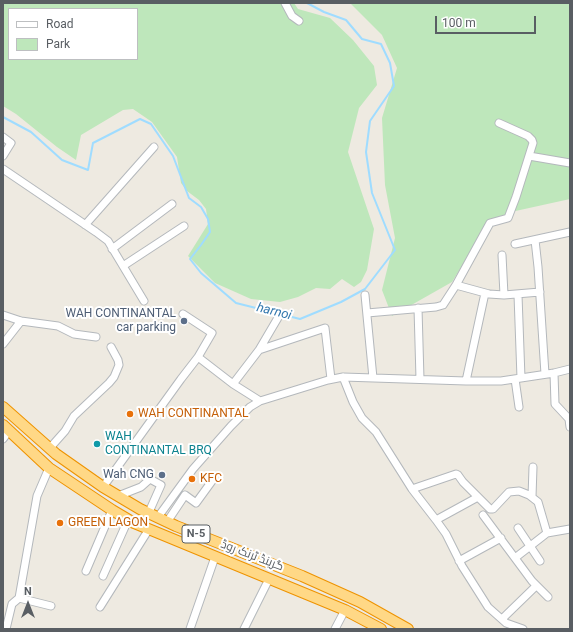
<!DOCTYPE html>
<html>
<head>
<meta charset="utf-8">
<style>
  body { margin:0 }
  #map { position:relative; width:573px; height:632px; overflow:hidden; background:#eeeae1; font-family:Roboto,sans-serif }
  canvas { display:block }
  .frame { position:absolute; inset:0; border:4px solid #595e63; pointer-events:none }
  .legend { position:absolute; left:8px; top:8px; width:130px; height:52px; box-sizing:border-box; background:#fff; border:1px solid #bdbfc1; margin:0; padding:5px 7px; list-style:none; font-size:12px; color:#595e63 }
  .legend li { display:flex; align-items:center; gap:8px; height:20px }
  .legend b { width:20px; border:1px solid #bdbfc1 }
  .north { position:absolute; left:8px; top:584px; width:40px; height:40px; -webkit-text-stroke:3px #fff; paint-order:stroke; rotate:0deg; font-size:11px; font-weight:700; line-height:16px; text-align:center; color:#595e63 }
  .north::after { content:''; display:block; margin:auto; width:14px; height:18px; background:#595e63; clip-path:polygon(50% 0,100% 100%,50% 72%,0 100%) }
  .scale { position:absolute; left:435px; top:16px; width:101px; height:18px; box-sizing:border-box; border:2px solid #595e63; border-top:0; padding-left:5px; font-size:12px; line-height:14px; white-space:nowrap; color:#595e63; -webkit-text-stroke:3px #fff; paint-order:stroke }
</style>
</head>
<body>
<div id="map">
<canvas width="573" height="632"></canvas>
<div class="frame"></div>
<ul class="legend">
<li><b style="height:5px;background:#fff"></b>Road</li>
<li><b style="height:11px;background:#bee7bb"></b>Park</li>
</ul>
<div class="north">N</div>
<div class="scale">100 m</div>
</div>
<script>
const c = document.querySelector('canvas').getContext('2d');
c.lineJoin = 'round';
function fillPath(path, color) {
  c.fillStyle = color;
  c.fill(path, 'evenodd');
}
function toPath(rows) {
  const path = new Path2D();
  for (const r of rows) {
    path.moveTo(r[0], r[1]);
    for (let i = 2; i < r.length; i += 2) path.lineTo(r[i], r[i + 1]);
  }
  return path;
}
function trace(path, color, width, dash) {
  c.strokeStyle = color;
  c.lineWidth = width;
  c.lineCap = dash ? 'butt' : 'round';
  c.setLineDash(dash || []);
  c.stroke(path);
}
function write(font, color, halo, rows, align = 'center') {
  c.font = font + ' Roboto,Cairo,sans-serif';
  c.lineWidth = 4;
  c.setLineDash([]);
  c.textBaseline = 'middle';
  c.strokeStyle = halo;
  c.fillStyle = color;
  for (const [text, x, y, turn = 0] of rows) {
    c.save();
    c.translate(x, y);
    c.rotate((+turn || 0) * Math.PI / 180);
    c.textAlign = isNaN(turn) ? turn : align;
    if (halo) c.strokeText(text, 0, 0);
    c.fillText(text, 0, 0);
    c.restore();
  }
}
fillPath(toPath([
  [3,3,294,3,298,9,330,18,353,40,374,66,377,85,359,108,348,152,374,229,367,270,361,282,354,287,342,279,330,289,316,288,298,297,280,302,251,299,215,283,188,256,208,224,206,209,199,200,187,191,181,183,177,157,152,122,133,109,123,110,81,135,76,160,57,147,16,114,3,106],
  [9,9,137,9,137,59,9,59],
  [350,3,570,3,570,199,511,212,481,235,452,282,392,316,382,290,395,238,385,185,382,118,397,68,382,35]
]), '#bee7bb');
trace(toPath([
  [3,117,31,132,62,160,88,170,93,143,140,119,151,124,173,156,189,198,201,207,208,219,210,232,201,245,190,259,201,273,236,303,300,319,341,302,365,289,395,250,372,193,366,152,370,121,394,86,390,63,381,44,362,39,346,20,324,12,307,3]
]), '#9fdcff', 2);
const minor = toPath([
  [285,3,292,16,299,21],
  [3,137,11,143,3,156],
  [529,156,570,163],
  [3,169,96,232,108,241,144,301],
  [85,225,154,147],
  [535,240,538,267,545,374],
  [515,244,570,232],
  [112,249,172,204],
  [502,255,504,295],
  [123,266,184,226],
  [456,285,489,294,504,295,540,292],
  [365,295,373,378],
  [518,295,521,378],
  [418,308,420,379],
  [367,313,436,307,443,305,456,285,490,223,508,218,516,197,533,143,532,140,528,136,499,123],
  [3,315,21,321,58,326,74,334,96,337],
  [3,344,21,321],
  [259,350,279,316],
  [198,357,233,384,260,401],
  [554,373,555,404,569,419,570,427],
  [343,377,353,402,362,418,376,432,412,489,436,520,446,534,462,566,488,607,506,623,523,629],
  [515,379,519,407],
  [466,381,485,293],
  [233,384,259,350,325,328,331,379],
  [3,439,9,431],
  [49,449,65,431,74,416,109,383,114,377,119,365,118,360,111,347],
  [49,468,37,496,19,598,51,606],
  [103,487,181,379,198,357,212,333,183,314],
  [412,489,456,474,458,475,463,482,490,509,493,509,509,492,519,491,529,495,538,502,547,533,570,529],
  [118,496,141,487,150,479,161,485,149,512],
  [532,497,533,467],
  [483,515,532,581,548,597],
  [158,517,193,469,231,426,250,407,260,401,328,380,343,377,466,381,501,381,554,373,570,369],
  [436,520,478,497],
  [167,522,185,495,196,503,212,481],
  [518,528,540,561],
  [515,558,547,533],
  [459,561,501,538],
  [86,571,112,510],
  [103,576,128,520],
  [100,607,149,529],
  [502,619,536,586],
  [6,629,12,604,19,598],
  [190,629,215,557],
  [244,629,269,579],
  [335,629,345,610]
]);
const highway = toPath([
  [3,407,56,454,103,487,140,509,176,526,302,576,360,602,408,629],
  [3,425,49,468,112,510,134,523,345,610,381,629]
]);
trace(minor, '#b4b8bc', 9);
trace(highway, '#ee9300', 12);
trace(minor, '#fff', 7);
trace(highway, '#ffd886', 10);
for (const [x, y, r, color] of [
  [184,321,4,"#5c6f8a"],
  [130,414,4,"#e8710a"],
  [97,444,4,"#0f9aa8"],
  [162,475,4,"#5c6f8a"],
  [192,479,4,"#e8710a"],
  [60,523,4,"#e8710a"]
]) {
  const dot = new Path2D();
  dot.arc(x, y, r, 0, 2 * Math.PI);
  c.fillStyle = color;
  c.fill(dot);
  trace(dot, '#fff', 1.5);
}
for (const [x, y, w] of [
  [196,534,28]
]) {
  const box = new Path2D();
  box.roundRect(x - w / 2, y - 9, w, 18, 3);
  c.fillStyle = '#fff';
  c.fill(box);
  trace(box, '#595e63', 1);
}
write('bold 11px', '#595e63', null, [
  ["N-5",196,534]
]);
write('12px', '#4e5e75', '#fff', [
  ["WAH CONTINANTAL",176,314],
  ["car parking",176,328],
  ["Wah CNG",154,475]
], 'right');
write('12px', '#c56008', '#fff', [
  ["WAH CONTINANTAL",138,414],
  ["KFC",200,479],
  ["GREEN LAGON",68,523]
], 'left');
write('12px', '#0d838f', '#fff', [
  ["WAH",105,437],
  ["CONTINANTAL BRQ",105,451]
], 'left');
write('12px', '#595e63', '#fff', [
  ["گرینڈ ٹرنک روڈ",252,556,21]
]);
write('italic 13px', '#3478ae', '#fff', [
  ["harnoi",274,312,14]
]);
</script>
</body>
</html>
